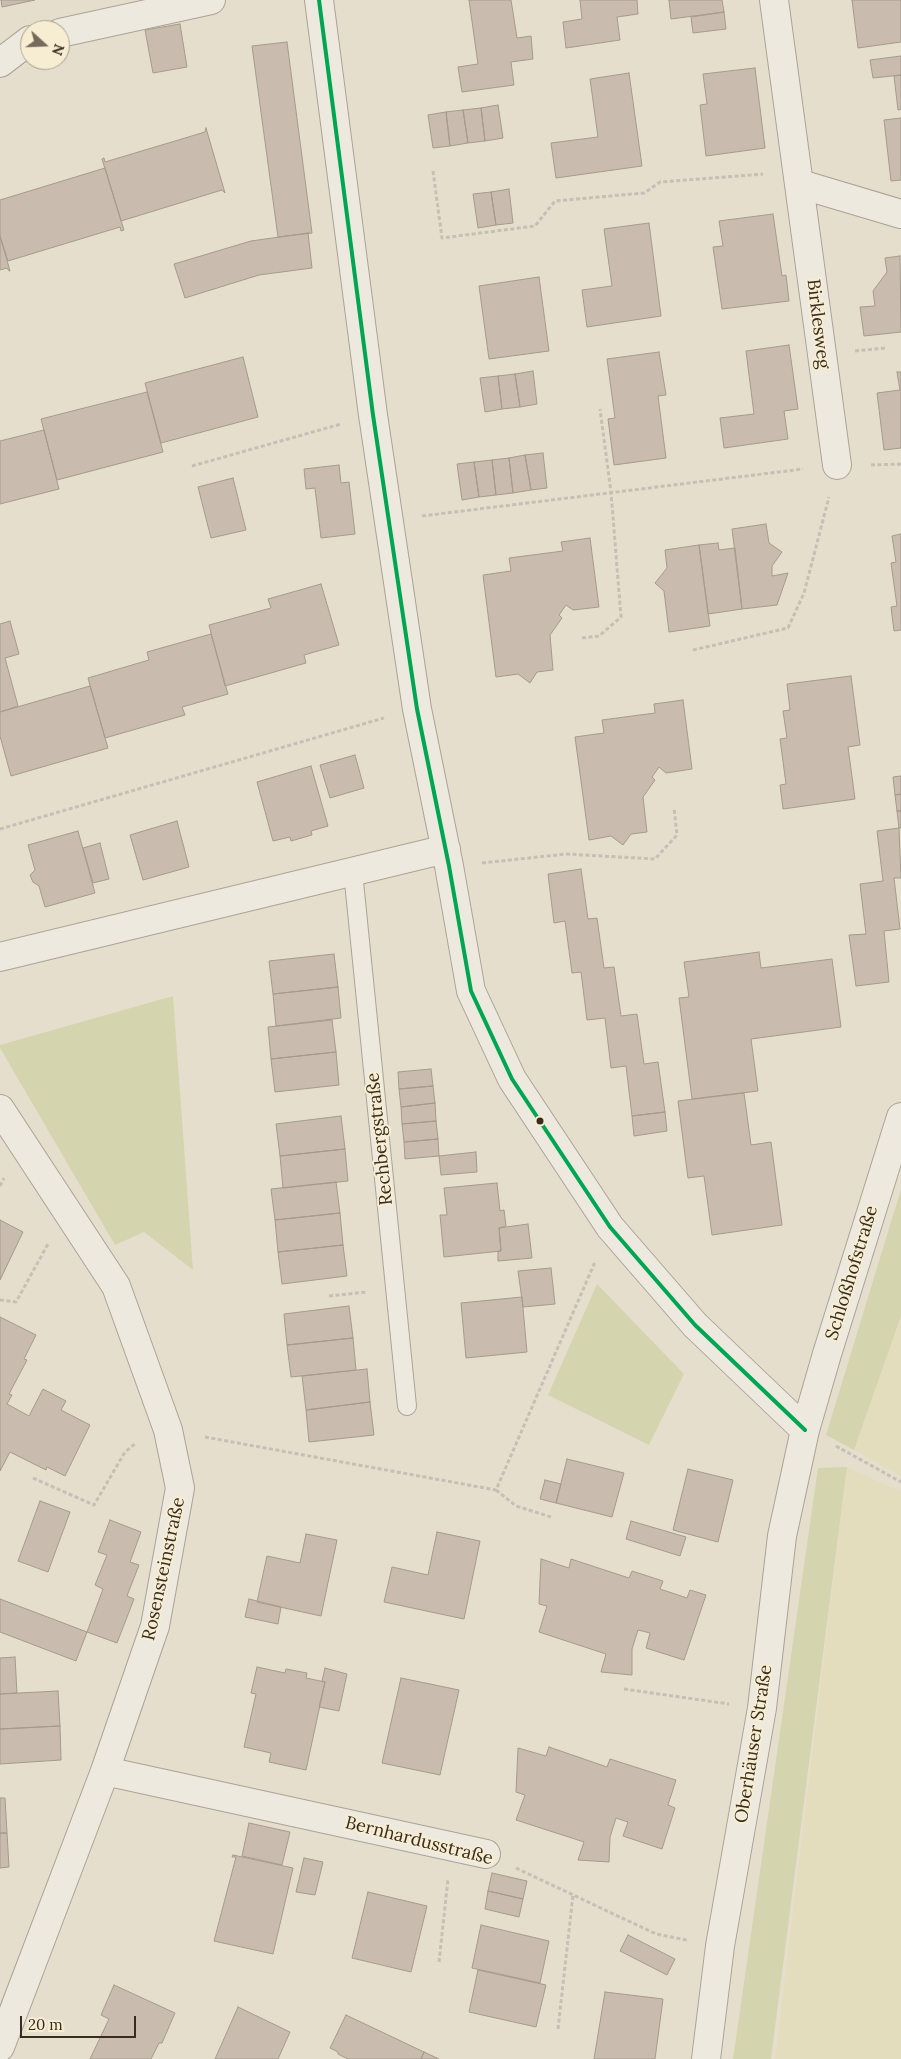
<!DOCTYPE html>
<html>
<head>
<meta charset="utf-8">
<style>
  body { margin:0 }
  #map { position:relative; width:901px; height:2059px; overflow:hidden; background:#e5decd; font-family:Lora,serif }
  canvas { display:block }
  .north { position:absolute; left:20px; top:20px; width:50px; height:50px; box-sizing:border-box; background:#f6edd3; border:1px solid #aaa08b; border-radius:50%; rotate:110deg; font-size:14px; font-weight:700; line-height:20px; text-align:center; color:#392c1e }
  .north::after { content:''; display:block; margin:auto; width:18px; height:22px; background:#756a5b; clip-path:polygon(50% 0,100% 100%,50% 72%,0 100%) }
  .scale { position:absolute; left:20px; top:2016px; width:116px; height:22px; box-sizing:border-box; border:2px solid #392c1e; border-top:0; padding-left:6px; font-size:15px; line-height:18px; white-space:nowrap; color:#392c1e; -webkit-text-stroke:4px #f6edd3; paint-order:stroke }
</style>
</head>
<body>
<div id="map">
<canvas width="901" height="2059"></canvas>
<div class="north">N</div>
<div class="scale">20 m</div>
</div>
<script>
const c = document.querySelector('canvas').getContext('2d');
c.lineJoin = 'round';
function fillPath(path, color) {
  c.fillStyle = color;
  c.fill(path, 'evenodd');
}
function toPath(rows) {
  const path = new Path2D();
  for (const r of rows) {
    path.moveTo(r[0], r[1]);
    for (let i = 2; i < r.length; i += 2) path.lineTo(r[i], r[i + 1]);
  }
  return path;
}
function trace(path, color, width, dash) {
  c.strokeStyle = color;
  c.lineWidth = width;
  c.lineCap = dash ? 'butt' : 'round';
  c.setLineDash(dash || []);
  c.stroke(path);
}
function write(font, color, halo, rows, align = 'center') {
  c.font = font + ' Lora,serif';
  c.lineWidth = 4;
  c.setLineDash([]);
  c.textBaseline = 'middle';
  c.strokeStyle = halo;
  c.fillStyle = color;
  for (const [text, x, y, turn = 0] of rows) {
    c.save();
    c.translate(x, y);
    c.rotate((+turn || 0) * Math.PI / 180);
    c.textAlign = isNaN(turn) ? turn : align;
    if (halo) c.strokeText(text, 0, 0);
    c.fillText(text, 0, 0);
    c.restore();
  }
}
fillPath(toPath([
  [901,1316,901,1476,854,1450],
  [847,1467,901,1492,901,2059,775,2059]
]), '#e4ddbd');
fillPath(toPath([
  [173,996,193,1270,144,1232,115,1245,0,1048,0,1045],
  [901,1189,901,1316,854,1450,826,1435],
  [597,1284,684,1374,649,1445,548,1395],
  [847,1467,771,2059,733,2059,818,1468]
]), '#d4d5af');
const building = toPath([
  [1,0,35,0,2,7,1,0],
  [469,0,511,0,517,38,531,36,533,59,511,62,514,85,462,92,458,67,478,64,469,0],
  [580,0,637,0,638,14,617,17,620,40,566,48,563,22,582,19,580,0],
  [669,0,722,0,724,12,671,19,669,0],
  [852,0,901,0,901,42,858,48,852,0],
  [724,12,726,29,693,33,691,17,724,12],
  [180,24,187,67,153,73,145,30,180,24],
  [287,42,312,233,278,237,252,46,287,42],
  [901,56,901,75,873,78,870,60,901,56],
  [755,68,765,148,706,156,700,105,707,104,703,74,755,68],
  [629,73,642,166,556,178,551,143,598,137,590,79,629,73],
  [901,75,901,109,898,110,894,76,901,75],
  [498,105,503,138,485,141,481,108,498,105],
  [481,108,485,141,468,143,463,110,481,108],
  [463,110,468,143,450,146,446,112,463,110],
  [446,112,450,146,433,148,428,115,446,112],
  [901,118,901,180,891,181,884,120,901,118],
  [206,128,225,193,222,190,121,221,102,159,104,158,105,162,205,132,206,128],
  [105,168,124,230,121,231,120,227,8,261,0,236,0,200,105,168],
  [509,189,513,223,496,225,491,192,509,189],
  [491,192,496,225,478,228,473,194,491,192],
  [773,214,782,276,786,275,789,301,722,309,713,247,723,246,719,221,773,214],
  [649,223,661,316,587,327,582,290,612,286,604,229,649,223],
  [308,233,312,268,259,275,185,298,174,264,251,241,308,233],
  [0,236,10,271,9,271,7,268,0,270,0,236],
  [900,256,901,332,864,336,860,307,875,306,873,291,887,272,885,258,900,256],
  [539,277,549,351,489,359,479,286,539,277],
  [789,345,798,409,784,411,788,439,724,448,720,418,754,414,746,351,789,345],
  [659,352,666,395,658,396,666,458,614,465,608,419,615,418,607,359,659,352],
  [243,357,258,417,161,443,145,383,243,357],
  [533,371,537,404,520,407,515,374,533,371],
  [897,372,901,372,901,448,884,450,877,393,900,390,897,372],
  [515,374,520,407,502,409,498,376,515,374],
  [498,376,502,409,485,412,480,378,498,376],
  [147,392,163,452,57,480,41,419,147,392],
  [44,430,59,489,0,504,0,441,44,430],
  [543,453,547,488,531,490,525,455,543,453],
  [525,455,531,490,513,493,509,458,525,455],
  [509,458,513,493,496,495,492,460,509,458],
  [492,460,496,495,479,497,474,462,492,460],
  [474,462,479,497,462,500,457,464,474,462],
  [339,465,341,483,349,482,355,534,321,538,315,488,306,489,304,469,339,465],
  [233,478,246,530,211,538,198,487,233,478],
  [766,524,769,543,782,552,772,566,772,576,788,573,777,605,742,609,732,529,766,524],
  [901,534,901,630,894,631,891,607,897,606,891,563,896,562,892,536,901,534],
  [590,538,599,607,573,610,566,605,559,615,562,618,550,635,553,670,537,672,530,683,518,674,496,677,483,575,511,571,509,558,563,551,561,542,590,538],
  [718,543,719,550,735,548,742,609,708,614,699,545,718,543],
  [699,545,710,626,669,632,664,591,655,583,667,568,665,550,699,545],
  [321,584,339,645,304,655,306,663,225,686,209,625,271,608,268,599,321,584],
  [10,621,19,654,5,658,18,706,0,712,0,624,10,621],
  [211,634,228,694,182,707,185,715,105,738,88,678,149,660,147,652,211,634],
  [851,676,860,745,848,747,855,799,783,809,780,785,786,784,780,739,787,738,783,711,790,710,787,684,851,676],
  [90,686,108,748,11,776,0,736,0,712,90,686],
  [683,700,692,769,666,773,659,767,652,777,655,780,643,797,647,832,631,834,623,845,611,836,589,840,575,737,604,733,602,720,655,713,654,704,683,700],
  [355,755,364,788,330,798,320,765,355,755],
  [311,766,328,826,311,831,312,835,291,841,290,837,273,841,257,782,311,766],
  [901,776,901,794,895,795,893,777,901,776],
  [901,794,901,811,897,811,895,795,901,794],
  [897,811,901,811,901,828,899,828,897,811],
  [177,821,189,867,143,880,130,835,177,821],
  [899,828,901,878,894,878,900,929,884,931,889,982,856,986,849,935,866,934,860,884,883,881,877,831,899,828],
  [78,831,95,893,45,907,39,886,33,882,30,875,35,870,28,845,78,831],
  [100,843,109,879,93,883,83,848,100,843],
  [581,869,588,919,597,918,604,968,614,967,621,1016,637,1014,644,1064,658,1062,665,1112,632,1116,626,1066,611,1068,605,1018,587,1020,581,972,572,973,565,921,554,923,548,874,581,869],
  [759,952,761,968,832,959,841,1027,751,1039,758,1091,692,1099,679,998,689,997,684,962,759,952],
  [334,954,338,987,273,994,269,961,334,954],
  [338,987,341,1018,276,1026,273,994,338,987],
  [332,1020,336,1052,271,1059,268,1027,332,1020],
  [336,1052,339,1085,275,1092,271,1059,336,1052],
  [431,1069,433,1086,399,1089,398,1072,431,1069],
  [433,1086,435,1103,401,1107,399,1089,433,1086],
  [744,1093,751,1145,771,1142,782,1225,712,1235,704,1176,688,1178,678,1101,744,1093],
  [435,1103,436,1121,402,1124,401,1107,435,1103],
  [665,1112,667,1131,634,1136,632,1116,665,1112],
  [341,1116,345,1149,280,1156,276,1124,341,1116],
  [436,1121,438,1139,404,1142,402,1124,436,1121],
  [438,1139,439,1156,405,1159,404,1142,438,1139],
  [345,1149,348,1181,283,1188,280,1156,345,1149],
  [476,1152,477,1172,441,1175,439,1156,476,1152],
  [336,1182,340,1213,275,1220,271,1189,336,1182],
  [497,1183,500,1211,504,1210,506,1226,499,1228,501,1251,444,1257,440,1215,447,1215,444,1188,497,1183],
  [340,1213,343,1245,278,1252,275,1220,340,1213],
  [0,1220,23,1232,0,1280,0,1220],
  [528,1224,532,1258,498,1261,498,1251,501,1251,499,1228,528,1224],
  [343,1245,347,1276,282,1284,278,1252,343,1245],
  [551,1268,555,1304,523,1307,518,1271,551,1268],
  [522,1297,527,1352,466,1358,461,1303,522,1297],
  [349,1306,353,1338,287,1345,284,1314,349,1306],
  [0,1317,36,1335,24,1359,27,1360,9,1394,12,1395,7,1404,29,1416,43,1389,66,1401,61,1410,90,1425,65,1476,47,1467,46,1470,10,1452,0,1471,0,1317],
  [353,1338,356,1370,291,1377,287,1345,353,1338],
  [367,1369,370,1402,306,1410,302,1376,367,1369],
  [370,1402,374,1435,309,1442,306,1410,370,1402],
  [567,1459,624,1473,612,1517,556,1503,567,1459],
  [688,1469,733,1480,718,1542,673,1530,688,1469],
  [545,1480,561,1484,556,1503,540,1499,545,1480],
  [40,1501,70,1512,48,1572,18,1561,40,1501],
  [110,1520,141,1532,130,1562,139,1565,127,1596,134,1599,117,1643,87,1632,103,1589,95,1585,107,1555,98,1552,110,1520],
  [631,1521,686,1537,680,1556,626,1539,631,1521],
  [437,1532,480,1541,464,1619,384,1602,392,1567,428,1575,437,1532],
  [306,1534,337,1540,321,1616,257,1602,267,1556,300,1563,306,1534],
  [541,1559,569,1568,571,1559,629,1578,632,1571,663,1581,660,1589,687,1598,690,1590,706,1595,684,1660,646,1648,650,1633,638,1630,632,1649,632,1675,601,1672,606,1654,539,1632,547,1606,539,1604,541,1559],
  [0,1599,87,1632,76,1661,0,1632,0,1599],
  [249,1599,281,1607,278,1624,245,1617,249,1599],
  [15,1657,17,1693,0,1694,0,1658,15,1657],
  [257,1667,285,1673,286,1669,307,1673,306,1678,325,1682,306,1770,269,1762,271,1753,244,1747,256,1694,251,1693,257,1667],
  [325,1668,347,1674,339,1711,319,1707,325,1682,322,1681,325,1668],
  [401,1678,459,1690,440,1775,382,1763,401,1678],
  [58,1691,60,1726,0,1729,0,1694,58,1691],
  [60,1726,61,1760,0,1764,0,1729,60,1726],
  [549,1747,607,1767,610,1759,676,1780,668,1805,675,1808,662,1849,623,1836,628,1822,616,1818,610,1837,609,1862,578,1860,584,1842,516,1820,525,1795,516,1792,518,1748,546,1756,549,1747],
  [0,1798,5,1798,7,1833,0,1833,0,1798],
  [249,1823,290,1832,282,1865,242,1856,249,1823],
  [0,1833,7,1833,9,1867,0,1868,0,1833],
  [233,1855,293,1868,273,1954,214,1941,236,1857,232,1857,233,1855],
  [304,1858,323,1862,315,1895,296,1892,304,1858],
  [492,1873,527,1881,523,1899,488,1891,492,1873],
  [488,1891,523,1899,519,1917,485,1909,488,1891],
  [368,1892,427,1906,411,1972,352,1958,368,1892],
  [481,1925,549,1941,540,1983,472,1968,481,1925],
  [628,1935,675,1959,667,1975,620,1951,628,1935],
  [478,1970,546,1985,536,2027,469,2012,478,1970],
  [114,1985,175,2013,162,2043,159,2043,151,2059,90,2059,109,2019,101,2015,114,1985],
  [605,1992,663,1999,655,2059,594,2059,605,1992],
  [238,2007,290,2032,278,2059,215,2059,238,2007],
  [346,2015,424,2052,421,2059,348,2059,338,2054,338,2052,330,2048,346,2015],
  [424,2052,439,2059,421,2059,424,2052]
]);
fillPath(building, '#c9bcae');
trace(building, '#a59a8c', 1);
const service = toPath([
  [353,872,407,1406]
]);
const minor = toPath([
  [319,0,373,415,417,709,449,866,471,991,512,1079,610,1227,695,1325,805,1430],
  [774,0,837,465],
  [60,33,211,0],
  [0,63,30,40],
  [800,184,901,214],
  [0,957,446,849],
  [0,1109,116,1286,168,1430,180,1488,155,1626,105,1771,0,2047],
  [105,1771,486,1854],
  [706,2059,720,1946,762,1708,782,1536,805,1430,827,1354,901,1117]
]);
trace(service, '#aaa396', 20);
trace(minor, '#aaa396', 30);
trace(toPath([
  [433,171,442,238,535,226,555,201,644,193,660,182,763,174],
  [855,351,885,348],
  [871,465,901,464],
  [192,466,341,424],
  [422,516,803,469],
  [582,638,599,636,621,617,611,492,600,409],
  [693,650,788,628,804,593,829,497],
  [0,829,384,718],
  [482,863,566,854,655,859,677,835,674,808],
  [0,1186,4,1178],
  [329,1296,367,1292],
  [0,1300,16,1302,48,1244],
  [205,1437,496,1490,595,1262],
  [836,1446,901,1482],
  [33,1478,94,1505,125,1452,136,1443],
  [496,1490,516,1506,551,1517],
  [624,1689,729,1704],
  [516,1868,656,1934,687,1940],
  [439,1962,448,1879],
  [558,2029,573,1895]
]), '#c5bfb6', 3, [4, 2.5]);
trace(service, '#ede9df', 18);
trace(minor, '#ede9df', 28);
trace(toPath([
  [319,0,373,415,417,709,449,866,471,991,512,1079,610,1227,695,1325,805,1430]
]), '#00a651', 4);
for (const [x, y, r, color] of [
  [540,1121,4.5,"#392c1e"]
]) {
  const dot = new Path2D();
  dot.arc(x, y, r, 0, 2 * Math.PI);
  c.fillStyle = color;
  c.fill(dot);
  trace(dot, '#f6edd3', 2);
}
write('18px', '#392c1e', '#f6edd3', [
  ["Birklesweg",818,324,83],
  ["Rechbergstraße",380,1139,-96],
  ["Schloßhofstraße",852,1273,-73],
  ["Rosensteinstraße",164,1569,-78],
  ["Oberhäuser Straße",754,1744,-81],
  ["Bernhardusstraße",419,1841,14]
]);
</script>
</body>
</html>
